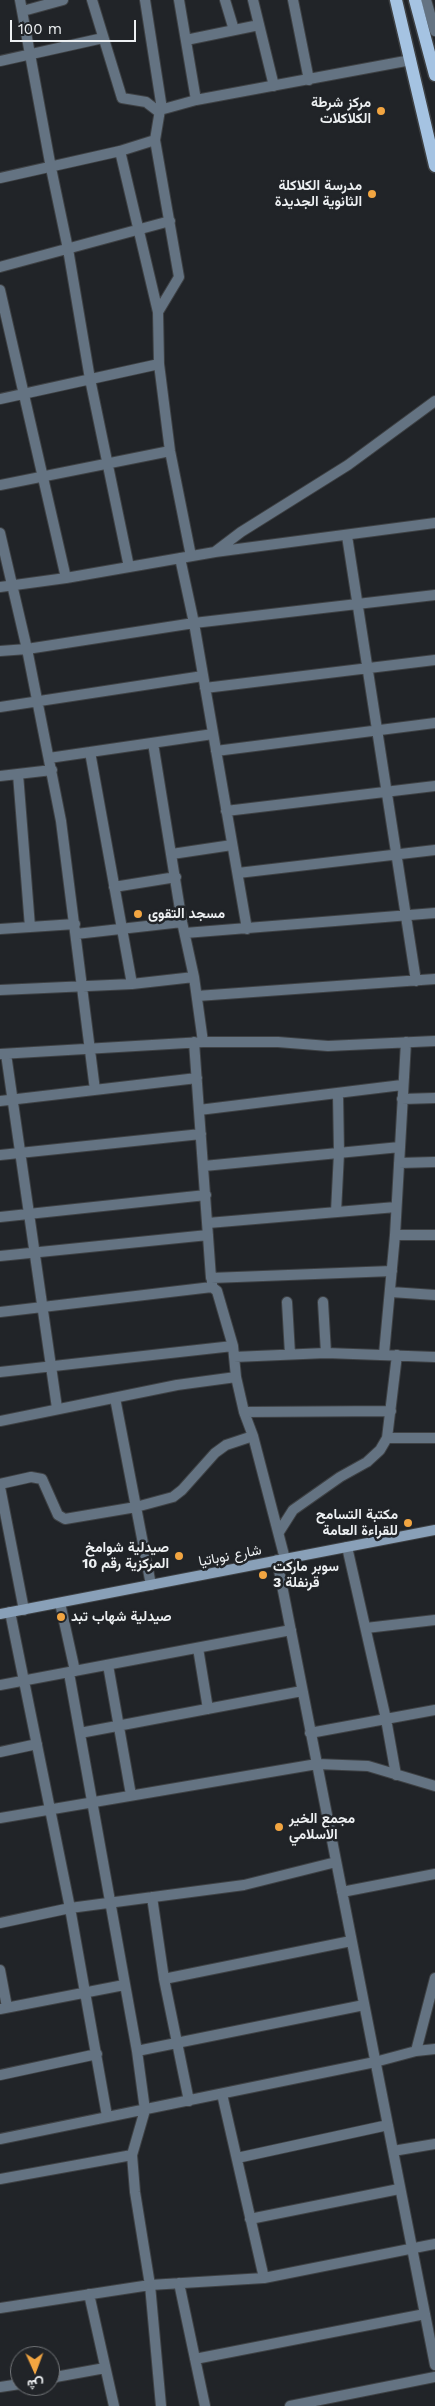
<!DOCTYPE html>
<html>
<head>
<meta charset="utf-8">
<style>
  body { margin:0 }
  #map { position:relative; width:435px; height:2406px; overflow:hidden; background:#212428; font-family:"Work Sans",Vazirmatn,sans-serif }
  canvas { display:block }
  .north { position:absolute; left:10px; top:2346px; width:50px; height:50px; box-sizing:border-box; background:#212428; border:1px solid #737679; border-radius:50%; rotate:178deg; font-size:14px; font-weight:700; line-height:20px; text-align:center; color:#edf0f2 }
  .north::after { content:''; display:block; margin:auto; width:18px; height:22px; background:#f2a541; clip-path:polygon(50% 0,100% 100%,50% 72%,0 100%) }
  .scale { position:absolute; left:10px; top:20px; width:126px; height:22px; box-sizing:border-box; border:2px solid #edf0f2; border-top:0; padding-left:6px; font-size:15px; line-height:18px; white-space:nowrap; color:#edf0f2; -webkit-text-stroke:4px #212428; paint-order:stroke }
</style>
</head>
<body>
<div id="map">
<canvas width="435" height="2406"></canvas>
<div class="north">ش</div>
<div class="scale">100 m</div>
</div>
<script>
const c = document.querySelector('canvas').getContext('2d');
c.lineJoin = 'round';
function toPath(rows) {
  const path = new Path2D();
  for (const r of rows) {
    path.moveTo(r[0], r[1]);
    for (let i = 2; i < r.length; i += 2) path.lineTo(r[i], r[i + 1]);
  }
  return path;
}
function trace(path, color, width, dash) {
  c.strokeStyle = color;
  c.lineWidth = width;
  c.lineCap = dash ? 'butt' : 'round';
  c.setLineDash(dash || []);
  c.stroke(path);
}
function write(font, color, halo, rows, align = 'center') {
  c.font = font + ' "Work Sans",Vazirmatn,sans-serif';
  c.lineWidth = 5;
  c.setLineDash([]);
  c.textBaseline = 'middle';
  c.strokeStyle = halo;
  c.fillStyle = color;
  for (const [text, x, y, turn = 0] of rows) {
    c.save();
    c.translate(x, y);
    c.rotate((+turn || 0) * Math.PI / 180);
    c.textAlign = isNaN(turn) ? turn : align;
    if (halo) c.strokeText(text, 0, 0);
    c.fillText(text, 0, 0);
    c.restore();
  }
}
const street = toPath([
  [20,0,51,168,68,249,90,379,129,567],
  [92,0,122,98,146,102,159,112],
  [145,0,162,109],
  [179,0,196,100],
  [225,0,234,30],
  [253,0,274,86],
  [293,0,309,80],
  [426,0,435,31],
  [23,11,63,0],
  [186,40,259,25],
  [0,61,103,38],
  [120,151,158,312,159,364,170,451,191,556],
  [0,178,120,151,155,140],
  [0,267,170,221],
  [0,290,66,578],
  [158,312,179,277,155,140,160,110,196,100,411,60],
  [0,399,159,364],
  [0,485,170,451],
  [0,533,27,649,61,821,95,1090],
  [347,536,416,981],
  [216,551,241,532,348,465,435,401],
  [180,558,194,623,247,929],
  [0,587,66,578,215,552,435,523],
  [0,651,27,649,194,623,435,595],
  [205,688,435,660],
  [0,707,203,676],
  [153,743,182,922,194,977,203,1042],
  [216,751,435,723],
  [90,752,132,984],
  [49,758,213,734],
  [18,774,30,927],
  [0,776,52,770],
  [226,811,435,786],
  [172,854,232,845],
  [238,873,435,850],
  [114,887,176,877],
  [0,929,75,924],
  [185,933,435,913],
  [76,934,182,922],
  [0,990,132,984,194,977],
  [197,996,435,979],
  [194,1042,211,1278,392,1271],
  [0,1054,203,1042,278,1042,328,1046,435,1041],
  [6,1054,57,1408],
  [402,1099,435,1098],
  [0,1101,197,1078],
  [199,1110,402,1085],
  [0,1155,201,1134],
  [399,1163,435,1162],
  [204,1166,400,1147],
  [336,1212,339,1153,338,1094],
  [0,1217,206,1195],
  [208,1223,396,1207],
  [395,1235,435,1235],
  [0,1256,208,1235],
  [212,1279,212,1287,217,1291,233,1346,236,1377,244,1412,253,1436,285,1559],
  [391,1292,435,1295],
  [287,1302,290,1354],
  [323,1302,326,1353],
  [0,1312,212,1287],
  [384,1354,395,1235,406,1042],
  [234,1357,326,1353,435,1357],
  [0,1372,233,1346],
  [115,1398,151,1585],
  [244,1412,391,1411],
  [0,1421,177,1385,236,1377],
  [387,1438,435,1438],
  [0,1484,31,1477,42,1479,58,1515,65,1519,136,1507,173,1497,182,1490,215,1453,226,1445,253,1436],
  [0,1487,24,1610],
  [279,1532,293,1510,340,1477,367,1462,380,1450,387,1438,397,1355],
  [347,1547,386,1719,396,1775],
  [277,1560,435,2365],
  [60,1603,75,1671],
  [10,1612,70,1908,107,2116],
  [366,1628,435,1620],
  [198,1648,208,1709],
  [108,1665,131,1795],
  [69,1673,137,2051,145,2110,132,2155,135,2192,150,2285,161,2406],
  [0,1685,291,1630],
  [80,1733,302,1691],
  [310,1733,435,1710],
  [0,1752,37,1744],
  [0,1818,317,1764,368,1766,435,1786],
  [342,1892,435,1874],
  [152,1897,164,1979,189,2101],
  [0,1923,70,1908,244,1885,336,1862],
  [0,1970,7,2007],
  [164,1979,351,1941],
  [0,2009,124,1985],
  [137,2051,364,2005],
  [416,2051,435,1978],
  [0,2075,97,2054],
  [222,2094,264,2278],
  [0,2139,375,2062,416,2051,435,2049],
  [393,2151,435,2144],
  [237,2158,388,2125],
  [0,2179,132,2155],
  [250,2219,399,2189],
  [179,2283,205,2406],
  [89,2294,114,2406],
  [0,2308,150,2285,264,2278,435,2244],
  [195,2359,425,2314],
  [50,2378,105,2368],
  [0,2387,20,2384],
  [290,2406,435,2377]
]);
const secondary = toPath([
  [0,1614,435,1530]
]);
const primary = toPath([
  [396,0,435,166],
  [415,0,435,75]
]);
trace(street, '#3e4144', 12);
trace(secondary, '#3e4144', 12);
trace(primary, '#3e4144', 15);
trace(street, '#647382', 10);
trace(secondary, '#89a0b8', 10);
trace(primary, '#a5c3e2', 12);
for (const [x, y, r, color] of [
  [381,111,5,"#f2a541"],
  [372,194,5,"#f2a541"],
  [138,914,5,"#f2a541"],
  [408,1523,5,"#f2a541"],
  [179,1556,5,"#f2a541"],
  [263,1575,5,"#f2a541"],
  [61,1617,5,"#f2a541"],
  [279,1827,5,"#f2a541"]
]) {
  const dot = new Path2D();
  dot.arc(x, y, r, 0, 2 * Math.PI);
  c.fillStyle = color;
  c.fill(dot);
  trace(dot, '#212428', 2);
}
write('bold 14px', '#edf0f2', '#212428', [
  ["مركز شرطة",371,103],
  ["الكلاكلات",371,119],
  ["مدرسة الكلاكلة",362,186],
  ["الثانوية الجديدة",362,202],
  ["مسجد التقوى",148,914,"left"],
  ["مكتبة التسامح",398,1515],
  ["للقراءة العامة",398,1531],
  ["صيدلية شوامخ",169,1548],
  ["المركزية رقم 10",169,1564],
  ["سوبر ماركت",273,1567,"left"],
  ["قرنفلة 3",273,1583,"left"],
  ["صيدلية شهاب تبد",71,1617,"left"],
  ["مجمع الخير",289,1819,"left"],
  ["الاسلامي",289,1835,"left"]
], 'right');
write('14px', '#edf0f2', '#212428', [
  ["شارع نوباتيا",230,1556,-11]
]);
</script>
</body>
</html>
